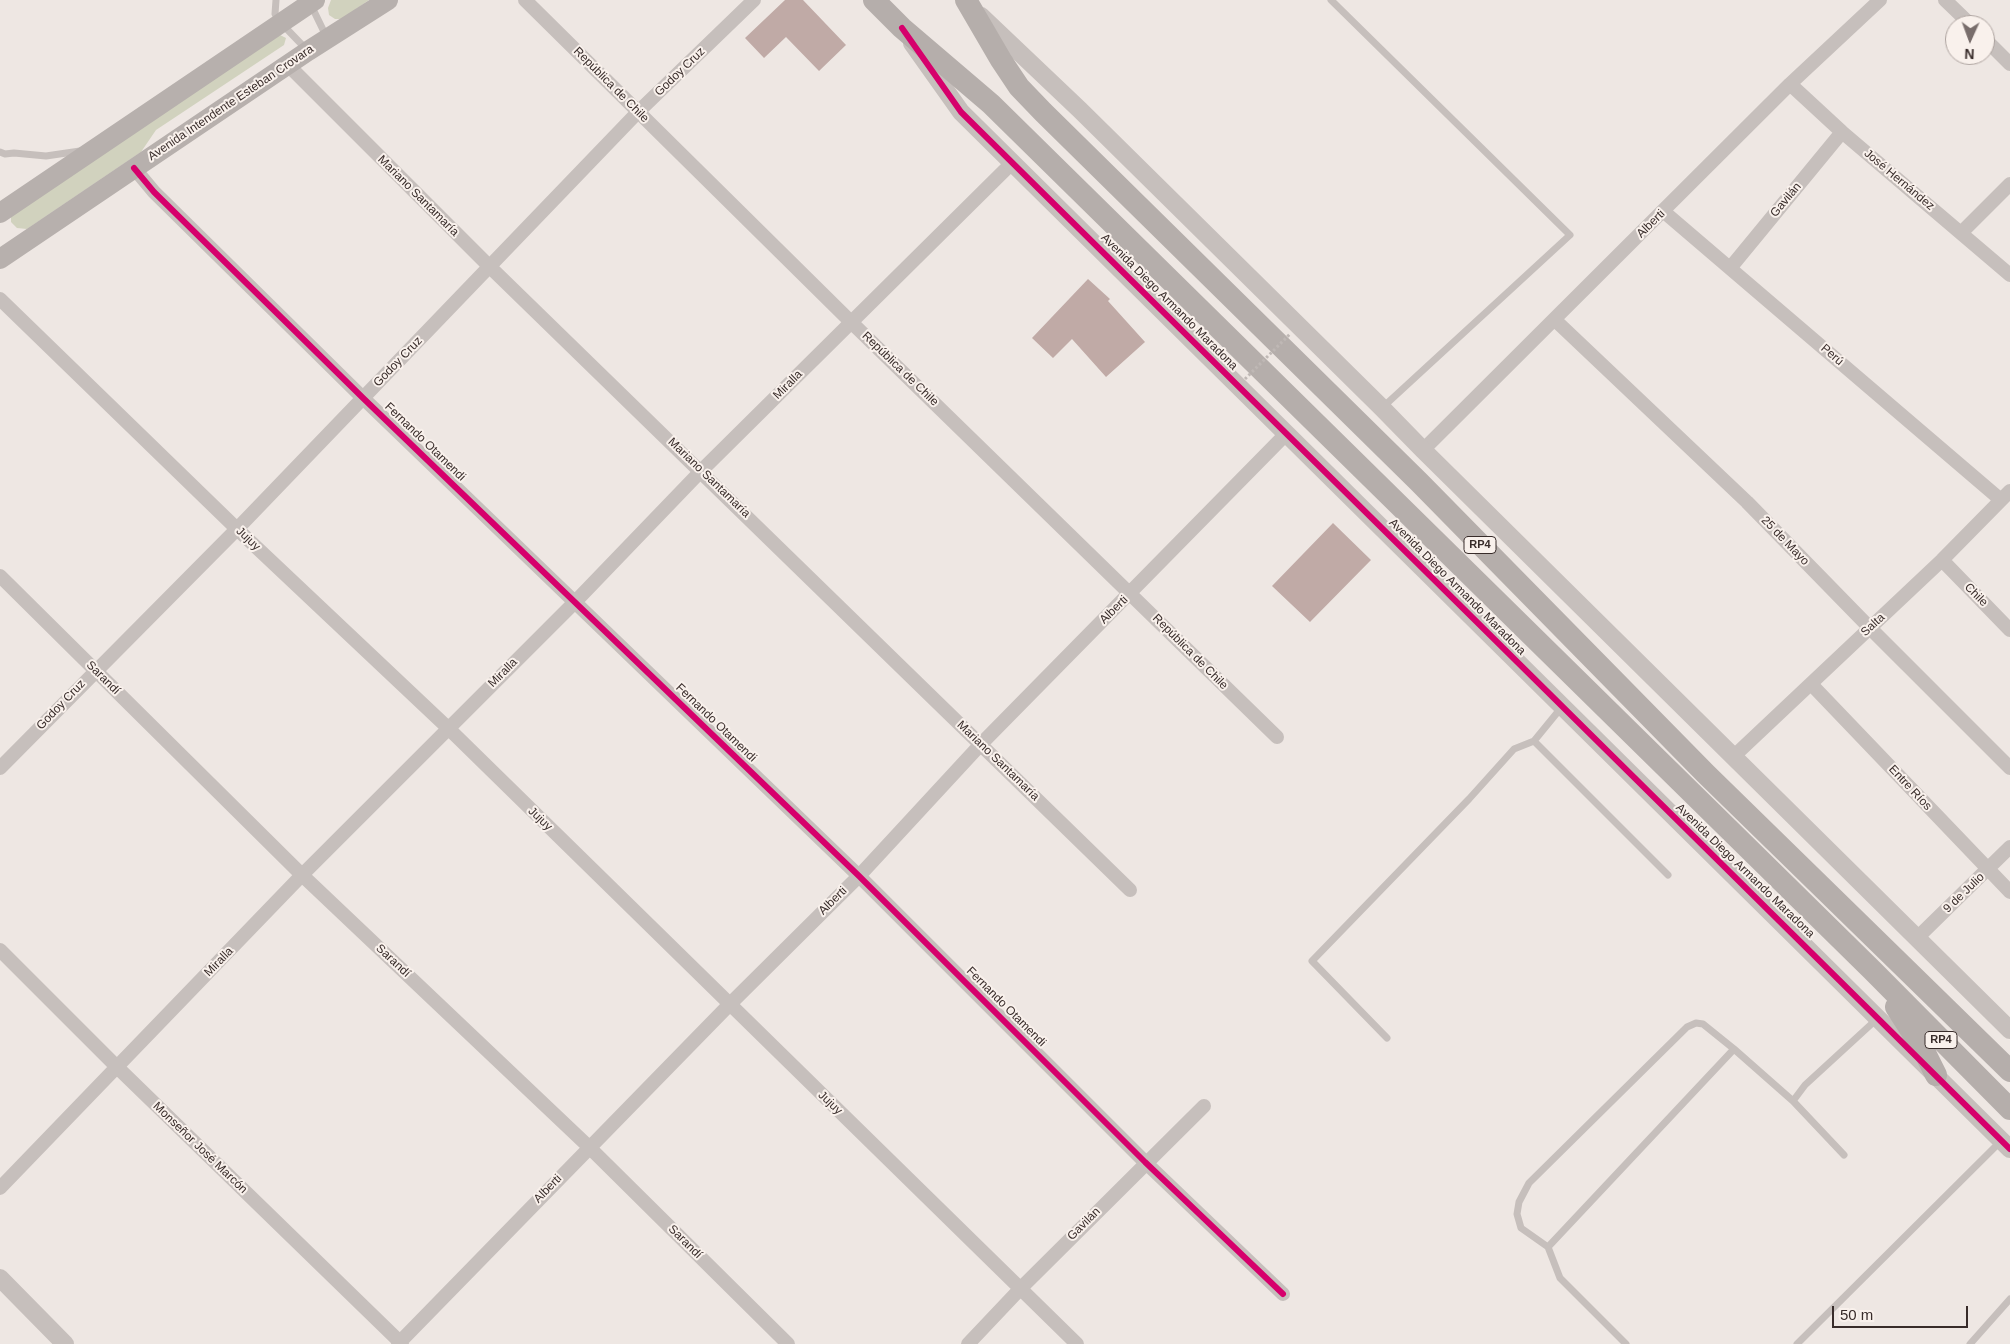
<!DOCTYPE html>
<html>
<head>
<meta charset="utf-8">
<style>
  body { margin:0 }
  #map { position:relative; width:2010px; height:1344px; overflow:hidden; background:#eee7e3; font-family:Helvetica,sans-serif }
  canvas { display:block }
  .north { position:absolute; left:1945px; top:15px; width:50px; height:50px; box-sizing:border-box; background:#f9f1ec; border:1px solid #aca29e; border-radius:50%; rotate:182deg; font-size:14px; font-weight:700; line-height:20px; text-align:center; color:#382c2a }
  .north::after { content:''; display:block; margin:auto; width:18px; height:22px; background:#786d6b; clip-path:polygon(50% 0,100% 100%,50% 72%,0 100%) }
  .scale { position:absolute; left:1832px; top:1306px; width:136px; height:22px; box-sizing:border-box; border:2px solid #382c2a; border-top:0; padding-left:6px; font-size:15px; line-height:18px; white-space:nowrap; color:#382c2a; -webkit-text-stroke:4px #f9f1ec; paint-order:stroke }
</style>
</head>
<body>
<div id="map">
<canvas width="2010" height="1344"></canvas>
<div class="north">N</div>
<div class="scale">50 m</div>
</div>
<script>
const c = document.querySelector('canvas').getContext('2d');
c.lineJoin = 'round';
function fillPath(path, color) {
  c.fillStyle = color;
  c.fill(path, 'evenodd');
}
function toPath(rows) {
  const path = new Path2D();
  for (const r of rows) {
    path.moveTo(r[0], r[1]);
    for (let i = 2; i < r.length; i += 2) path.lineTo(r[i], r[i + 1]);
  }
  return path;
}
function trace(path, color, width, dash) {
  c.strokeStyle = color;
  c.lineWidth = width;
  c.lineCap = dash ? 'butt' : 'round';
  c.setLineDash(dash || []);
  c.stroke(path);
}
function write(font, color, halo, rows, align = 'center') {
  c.font = font + ' Helvetica,sans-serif';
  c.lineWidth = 4;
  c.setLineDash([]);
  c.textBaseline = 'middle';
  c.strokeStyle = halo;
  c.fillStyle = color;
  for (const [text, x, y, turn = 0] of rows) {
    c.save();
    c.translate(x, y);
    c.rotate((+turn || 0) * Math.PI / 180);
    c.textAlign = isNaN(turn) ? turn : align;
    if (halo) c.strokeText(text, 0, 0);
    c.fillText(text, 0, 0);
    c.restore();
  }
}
fillPath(toPath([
  [331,0,369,0,342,19,335,19,329,15,328,8],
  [280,35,286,38,284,45,156,130,141,152,27,229,17,228,11,222,11,215]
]), '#d1d2be');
fillPath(toPath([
  [785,0,803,0,846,45,819,71,786,37,764,58,745,38],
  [1088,279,1110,299,1108,301,1145,342,1106,377,1072,339,1053,358,1032,338],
  [1333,523,1371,560,1310,622,1272,586]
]), '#c0aaa6');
trace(toPath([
  [276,0,275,14,281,23,307,50],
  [1331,0,1570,235,1383,407],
  [311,5,327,38],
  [0,152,5,154,14,153,46,156,80,151],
  [1534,741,1668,875],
  [1387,1038,1312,961,1469,799,1514,749,1534,741,1561,708],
  [1793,1101,1805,1085,1878,1018],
  [1548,1247,1734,1049],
  [1626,1344,1560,1278,1548,1247,1521,1228,1517,1214,1519,1202,1529,1183,1687,1027,1696,1023,1703,1024,1734,1049,1793,1101,1844,1155],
  [1797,1344,2001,1141],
  [1970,1344,2010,1299]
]), '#c6bfbc', 7);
trace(toPath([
  [525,0,851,322,1277,737],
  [1945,0,1971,25],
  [1985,39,2010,64],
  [288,65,490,267,1130,890],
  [1790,84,1842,132,2010,275],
  [134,168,154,192,363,398,859,876,1145,1162,1283,1294],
  [1663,211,2001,500],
  [1961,233,2010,184],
  [1731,267,1842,132],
  [0,299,237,529,448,728,1077,1344],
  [1555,320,1747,502,1870,628,2010,768],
  [1423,450,1790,84,1880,0],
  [1942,560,2010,630],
  [0,576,302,875,589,1147,788,1344],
  [1811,684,2010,892],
  [1733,757,1942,560,2010,491],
  [0,768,237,529,638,112,754,0],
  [1917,938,2010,847],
  [0,950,117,1067,402,1344],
  [0,1188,302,875,575,602,701,471,1012,163],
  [398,1344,729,1005,859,876,981,744,1286,434],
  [968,1344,1021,1288,1204,1106]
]), '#c6bfbc', 14);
trace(toPath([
  [981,16,1080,110,1382,408,1423,450,2010,1030],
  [912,43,961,112,2010,1149],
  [0,1278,65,1344]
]), '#c6bfbc', 18);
trace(toPath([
  [0,213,315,0],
  [0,259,308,51,388,0]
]), '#b7b0ad', 20);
trace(toPath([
  [874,0,902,28,991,104,1872,970,2010,1109],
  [966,0,1001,60,1019,87,1043,112,1419,482,1706,774,2010,1071],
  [1896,1007,1923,1049,1936,1075]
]), '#b5aeab', 22);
trace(toPath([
  [1245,379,1290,334]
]), '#bfb8b5', 3, [2.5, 2.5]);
trace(toPath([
  [902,28,961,112,2010,1149],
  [134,168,154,192,363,398,859,876,1145,1162,1283,1294]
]), '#d6006c', 6);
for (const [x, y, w] of [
  [1480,545,32],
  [1941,1040,32]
]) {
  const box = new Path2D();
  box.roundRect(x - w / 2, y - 8.5, w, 17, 4);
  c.fillStyle = '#f9f1ec';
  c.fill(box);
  trace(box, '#382c2a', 1);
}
write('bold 11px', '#382c2a', null, [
  ["RP4",1480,545],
  ["RP4",1941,1040]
]);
write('12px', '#382c2a', '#f9f1ec', [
  ["Godoy Cruz",680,72,-44],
  ["República de Chile",611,85,45],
  ["Avenida Intendente Esteban Crovara",231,103,-34],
  ["José Hernández",1899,180,40],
  ["Mariano Santamaría",418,196,45],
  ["Gavilán",1786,200,-50],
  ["Alberti",1651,224,-45],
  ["Avenida Diego Armando Maradona",1169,302,45],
  ["Perú",1832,355,41],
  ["Godoy Cruz",398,362,-46],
  ["República de Chile",900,369,44],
  ["Miralla",788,385,-45],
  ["Fernando Otamendi",425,442,44],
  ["Mariano Santamaría",709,478,44],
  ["Jujuy",248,539,44],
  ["25 de Mayo",1785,541,46],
  ["Avenida Diego Armando Maradona",1457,587,45],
  ["Chile",1976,595,45],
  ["Alberti",1114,610,-45],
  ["Salta",1873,625,-43],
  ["República de Chile",1190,652,45],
  ["Miralla",503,673,-45],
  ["Sarandí",103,678,45],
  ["Godoy Cruz",61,705,-46],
  ["Fernando Otamendi",716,723,44],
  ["Mariano Santamaría",998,761,44],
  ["Entre Ríos",1910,788,47],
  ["Jujuy",540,819,44],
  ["Avenida Diego Armando Maradona",1745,871,44],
  ["9 de Julio",1964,893,-44],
  ["Alberti",833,901,-45],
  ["Sarandí",393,961,43],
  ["Miralla",219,962,-46],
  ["Fernando Otamendi",1006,1007,45],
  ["Jujuy",830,1103,44],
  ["Monseñor José Marcón",200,1148,44],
  ["Alberti",548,1189,-46],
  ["Gavilán",1084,1224,-45],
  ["Sarandí",685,1242,45]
]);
</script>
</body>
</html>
